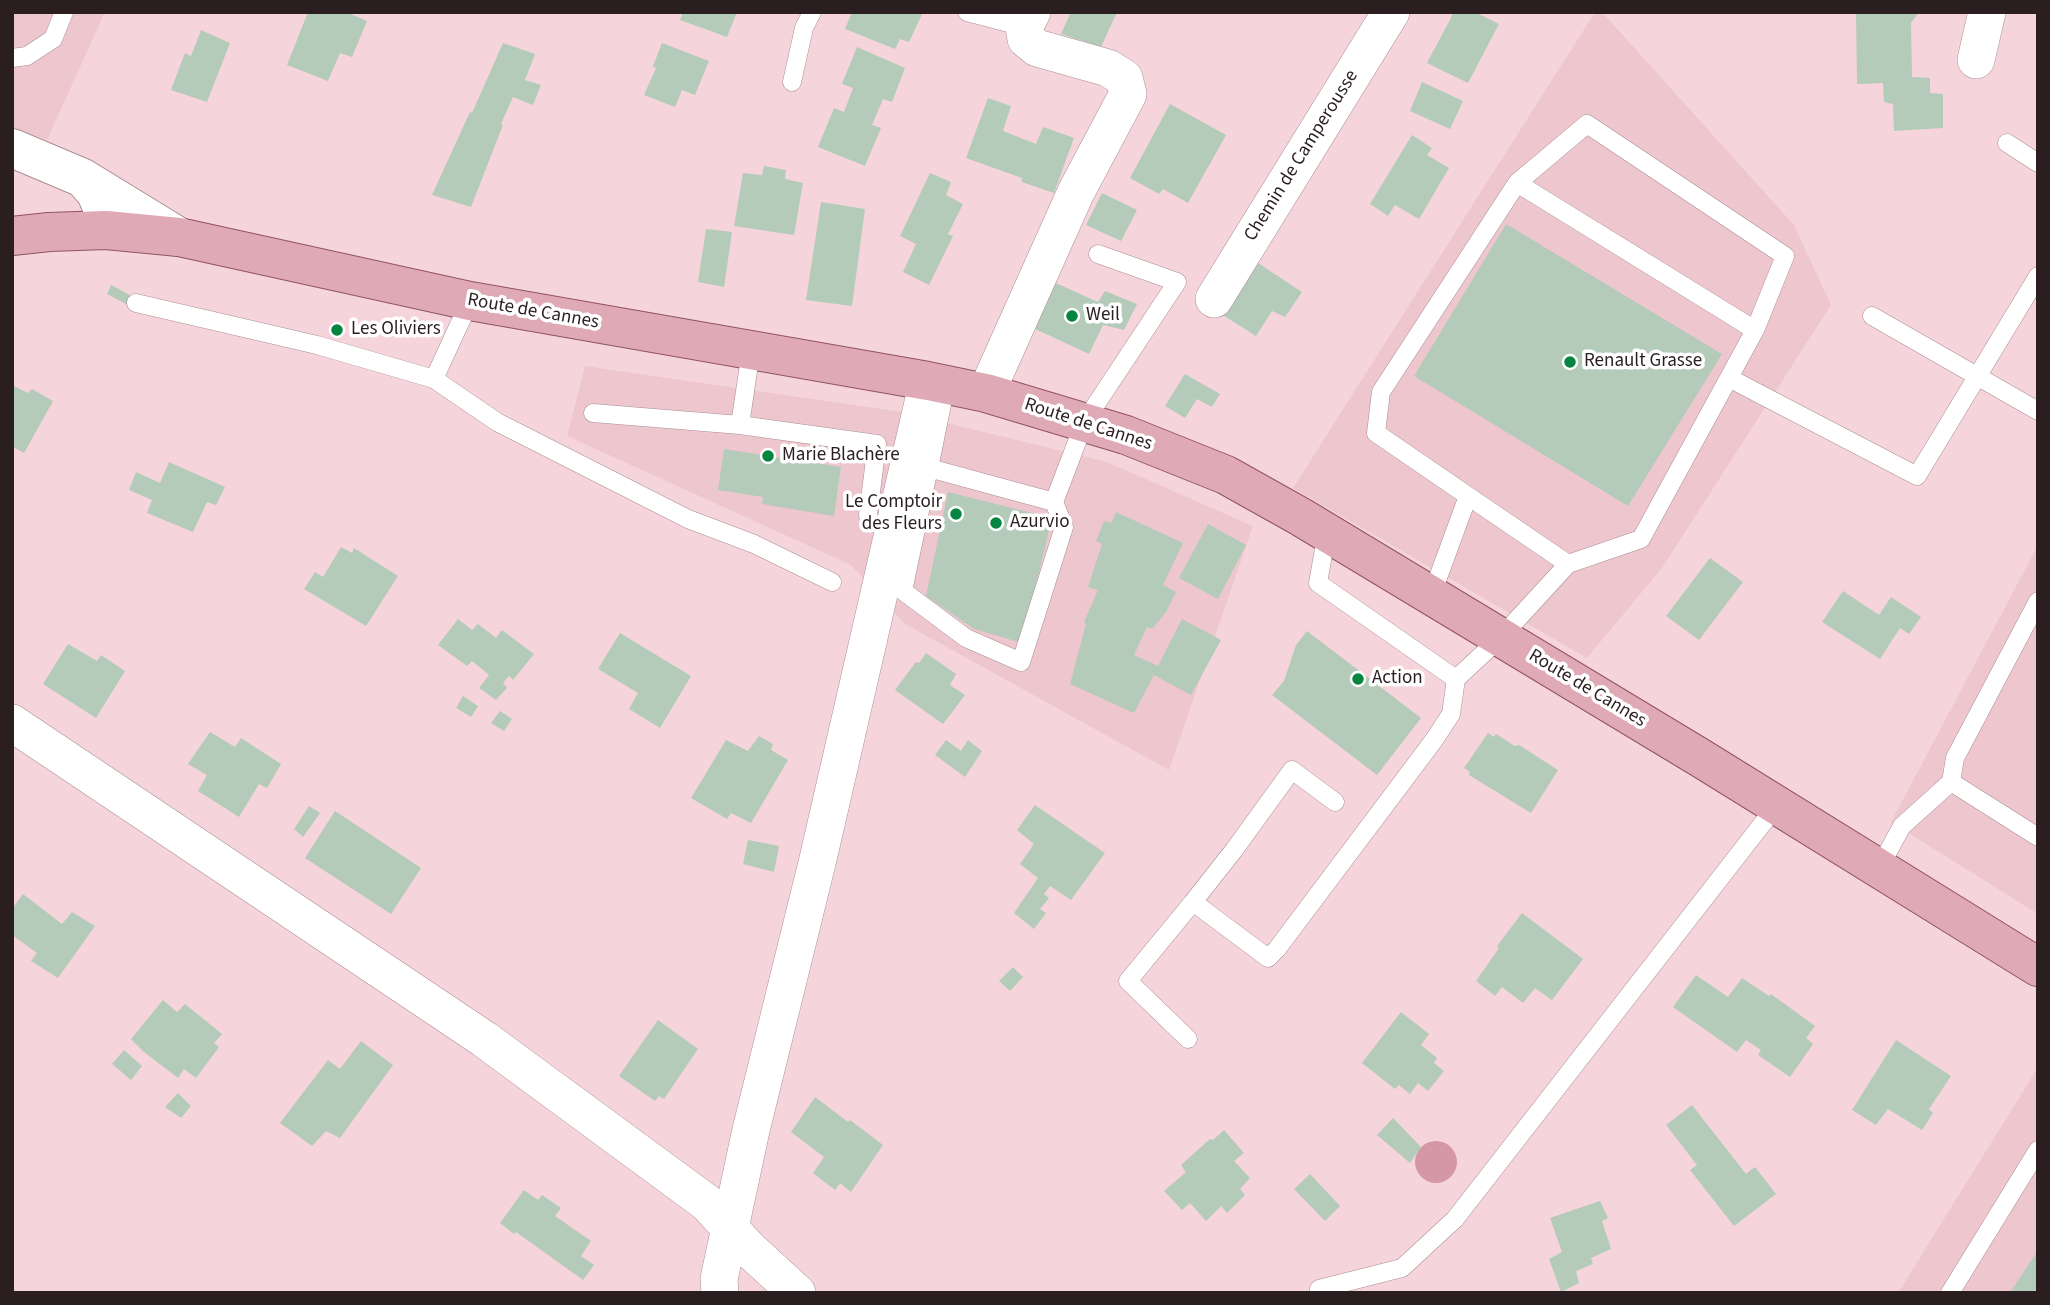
<!DOCTYPE html>
<html>
<head>
<meta charset="utf-8">
<style>
  body { margin:0 }
  #map { position:relative; width:2050px; height:1305px; overflow:hidden; background:#f5d5db; font-family:"Source Sans 3",sans-serif }
  canvas { display:block }
  .frame { position:absolute; inset:0; border:14px solid #2a1e21; pointer-events:none }
</style>
</head>
<body>
<div id="map">
<canvas width="2050" height="1305"></canvas>
<div class="frame"></div>
</div>
<script>
const c = document.querySelector('canvas').getContext('2d');
c.lineJoin = 'round';
function fillPath(path, color) {
  c.fillStyle = color;
  c.fill(path, 'evenodd');
}
function toPath(rows) {
  const path = new Path2D();
  for (const r of rows) {
    if (r.length === 3) {
      path.moveTo(r[0] + r[2], r[1]);
      path.arc(r[0], r[1], r[2], 0, 2 * Math.PI);
      continue;
    }
    path.moveTo(r[0], r[1]);
    for (let i = 2; i < r.length; i += 2) path.lineTo(r[i], r[i + 1]);
  }
  return path;
}
function trace(path, color, width, dash) {
  c.strokeStyle = color;
  c.lineWidth = width;
  c.lineCap = dash ? 'butt' : 'round';
  c.setLineDash(dash || []);
  c.stroke(path);
}
function write(font, color, halo, rows, align = 'center') {
  c.font = font + ' "Source Sans 3",sans-serif';
  c.lineWidth = 7;
  c.setLineDash([]);
  c.textBaseline = 'middle';
  c.strokeStyle = halo;
  c.fillStyle = color;
  for (const [text, x, y, turn = 0] of rows) {
    c.save();
    c.translate(x, y);
    c.rotate((+turn || 0) * Math.PI / 180);
    c.textAlign = isNaN(turn) ? turn : align;
    if (halo) c.strokeText(text, 0, 0);
    c.fillText(text, 0, 0);
    c.restore();
  }
}
fillPath(toPath([
  [12,12,105,12,47,140,12,127],
  [1595,12,1602,12,1794,225,1831,305,1662,568,1587,658,1293,488],
  [585,366,902,412,1107,462,1253,526,1169,770,905,624,851,565,567,436],
  [2038,545,2038,914,1891,822],
  [2038,1067,2038,1293,1898,1293]
]), '#eec7ce');
fillPath(toPath([
  [1436,1162,21]
]), '#d597a5');
fillPath(toPath([
  [308,12,346,12,367,21,352,57,340,53,328,81,287,65],
  [683,12,737,12,727,37,680,20],
  [852,12,923,12,909,42,900,39,895,49,845,29],
  [1066,12,1117,12,1101,47,1061,34,1070,14],
  [1454,12,1475,12,1499,24,1468,83,1427,63],
  [1856,12,1919,12,1911,23,1912,77,1930,78,1930,93,1943,94,1943,128,1894,131,1893,104,1884,102,1883,83,1857,84],
  [201,30,230,43,207,102,171,90,185,53,191,56],
  [503,43,535,54,525,80,541,85,533,105,513,97,501,124,503,125,471,207,432,195,470,112,472,113],
  [662,43,709,61,695,95,682,90,675,107,644,95,656,68,653,66],
  [857,47,905,68,892,102,883,99,872,125,881,128,865,166,818,147,834,108,844,112,853,88,842,84],
  [1422,82,1463,101,1450,129,1410,111],
  [988,98,1011,106,1003,131,1036,144,1043,127,1074,138,1054,193,1022,182,1022,178,966,158],
  [1170,104,1226,135,1188,203,1163,189,1159,194,1130,178],
  [1412,135,1432,148,1427,155,1449,168,1419,219,1395,205,1388,216,1370,204],
  [764,166,786,170,785,179,803,183,794,235,734,226,743,173,762,175],
  [930,173,951,182,946,195,963,204,948,234,953,236,929,285,903,272,916,244,900,236],
  [1102,193,1137,210,1121,241,1086,225],
  [821,202,865,209,852,306,806,300],
  [1506,224,1722,354,1628,506,1414,376],
  [706,229,732,232,724,287,698,282],
  [1255,261,1302,292,1285,317,1272,311,1256,336,1221,314],
  [1051,281,1098,302,1105,291,1137,304,1124,330,1103,325,1089,354,1029,326],
  [111,285,132,296,128,305,107,294],
  [1185,374,1220,394,1212,407,1197,399,1185,418,1165,406],
  [12,385,28,393,32,389,53,401,24,453,12,446],
  [724,449,841,467,834,516,762,504,763,497,718,490],
  [169,462,225,487,216,505,207,502,193,532,147,513,152,500,129,490,136,472,160,483],
  [948,492,1052,518,1022,643,974,629,926,596],
  [1116,512,1183,543,1163,585,1176,592,1166,612,1152,629,1147,627,1134,655,1158,666,1182,619,1221,640,1191,695,1154,675,1134,713,1070,684,1086,624,1084,622,1098,590,1088,587,1102,544,1096,541,1104,521,1111,523],
  [1208,524,1246,545,1218,599,1179,578],
  [341,547,352,553,354,548,398,576,366,626,304,589,315,572,323,577],
  [1710,558,1743,582,1699,640,1666,616],
  [1843,591,1879,615,1891,597,1921,617,1909,634,1900,628,1880,659,1822,622],
  [458,619,472,630,478,624,496,638,502,630,534,654,513,680,509,676,503,683,507,688,496,700,479,688,489,675,472,661,467,666,438,645],
  [1307,631,1421,718,1377,775,1272,695,1284,681,1296,645],
  [620,633,691,676,660,728,629,709,638,693,598,669],
  [68,644,97,661,101,655,125,671,96,718,43,684],
  [926,653,956,674,950,685,965,695,943,724,895,690,916,662,919,663],
  [463,696,478,706,471,717,456,708],
  [500,711,512,719,504,731,491,723],
  [210,732,235,747,241,738,281,764,267,788,259,784,239,817,198,791,207,775,188,764],
  [1488,733,1494,737,1496,734,1515,746,1519,745,1558,770,1531,813,1469,775,1470,772,1464,768],
  [759,736,773,744,771,750,788,760,751,823,731,813,727,819,691,798,726,740,748,751],
  [946,740,961,751,968,740,982,751,965,777,935,755],
  [1035,805,1105,853,1071,900,1050,886,1044,894,1049,898,1040,909,1046,913,1034,929,1014,913,1038,878,1020,864,1034,844,1017,830],
  [309,806,320,813,303,837,294,829],
  [335,811,421,868,391,914,305,858],
  [748,840,779,846,774,872,743,864],
  [23,894,62,924,72,912,95,926,58,978,31,961,37,953,12,935,12,909],
  [1522,913,1583,959,1552,1000,1535,988,1523,1003,1502,987,1495,996,1476,981,1499,948,1497,946],
  [1013,967,1023,977,1010,991,999,981],
  [1696,975,1728,997,1742,978,1769,996,1771,994,1815,1026,1806,1038,1813,1044,1790,1077,1758,1055,1761,1050,1746,1040,1737,1052,1673,1007],
  [163,1000,177,1012,185,1004,222,1034,214,1043,219,1047,196,1078,184,1069,178,1078,144,1052,131,1039],
  [1401,1012,1429,1034,1421,1045,1437,1058,1434,1063,1444,1071,1428,1091,1418,1083,1410,1094,1399,1085,1395,1089,1362,1063],
  [658,1020,698,1049,664,1099,659,1096,655,1101,619,1076],
  [1896,1040,1951,1076,1929,1109,1933,1113,1922,1130,1888,1109,1876,1125,1852,1110],
  [361,1041,393,1065,340,1138,326,1131,312,1146,280,1123,328,1060,340,1069],
  [124,1050,142,1066,131,1080,112,1064],
  [178,1093,191,1106,181,1118,165,1107],
  [815,1097,848,1122,850,1120,883,1145,851,1192,840,1183,835,1190,813,1173,824,1157,791,1132],
  [1692,1105,1746,1174,1755,1167,1776,1194,1734,1226,1690,1170,1697,1165,1666,1125],
  [1393,1118,1421,1147,1410,1163,1377,1135],
  [1224,1130,1244,1153,1234,1161,1250,1178,1240,1189,1245,1195,1227,1213,1221,1206,1206,1221,1190,1203,1182,1210,1164,1191,1186,1172,1181,1165,1210,1139,1213,1140],
  [1310,1174,1340,1206,1325,1221,1294,1189],
  [524,1190,538,1200,542,1195,561,1208,555,1216,591,1241,581,1256,594,1265,583,1280,516,1232,514,1234,500,1223],
  [1600,1201,1608,1218,1602,1221,1611,1249,1591,1258,1593,1264,1576,1271,1579,1283,1561,1292,1549,1259,1562,1252,1550,1218],
  [2038,1250,2038,1293,2010,1293]
]), '#b3cbb8');
const service = toPath([
  [967,12,1024,27],
  [12,58,27,56,53,39,64,12],
  [792,82,804,28,812,12],
  [2007,143,2038,163],
  [1517,183,1587,124,1785,256,1755,330],
  [470,301,434,379,497,422,688,519,754,544,832,582],
  [136,303,317,345,434,379],
  [1872,316,2038,411],
  [1729,378,1917,476,2038,276],
  [946,385,929,468,1054,502,1085,421,1177,282,1098,254],
  [593,413,740,425,877,444,868,515],
  [740,425,751,351],
  [929,468,903,591,966,638,1021,662,1064,527,1054,502],
  [1468,496,1568,564],
  [1327,532,1318,583,1456,679],
  [1951,782,1955,758,2038,601],
  [1879,868,1902,826,1951,782,2038,837],
  [1193,902,1234,850,1292,770,1335,802],
  [1188,1039,1128,981,1193,902,1268,958,1277,949,1434,740,1451,714,1456,679,1501,637,1568,564,1641,539,1755,330,1517,183,1381,392,1376,433,1468,496,1432,594],
  [1319,1289,1402,1268,1455,1219,1777,805],
  [1950,1293,2038,1150]
]);
const minor = toPath([
  [1976,60,1987,12],
  [1214,299,1391,12],
  [986,393,1076,192,1128,94,1124,78,1108,68,1037,48,1026,39,1024,27,1032,12],
  [12,723,484,1039,707,1203,749,1249,797,1293],
  [720,1293,719,1279,751,1130,818,859,928,381]
]);
const tertiary = toPath([
  [12,148,83,178,96,193,103,210,106,230],
  [86,180,179,237]
]);
const primary = toPath([
  [12,236,49,232,106,230,179,237,470,301,928,381,986,393,1126,435,1226,475,1301,517,1699,757,2038,967]
]);
trace(service, '#aa8d93', 19);
trace(minor, '#aa8d93', 38);
trace(tertiary, '#aa8d93', 40);
trace(primary, '#925363', 40);
trace(service, '#fff', 18);
trace(minor, '#fff', 37);
trace(tertiary, '#fff', 38);
trace(primary, '#dfa9b6', 38);
for (const [x, y, r, color] of [
  [1072,316,7,"#048641"],
  [337,330,7,"#048641"],
  [1570,362,7,"#048641"],
  [768,456,7,"#048641"],
  [956,514,7,"#048641"],
  [996,523,7,"#048641"],
  [1358,679,7,"#048641"]
]) {
  const dot = new Path2D();
  dot.arc(x, y, r, 0, 2 * Math.PI);
  c.fillStyle = color;
  c.fill(dot);
  trace(dot, '#fff', 2.5);
}
write('19px', '#2a1e21', '#fff', [
  ["Chemin de Camperousse",1302,156,-58],
  ["Route de Cannes",533,312,10],
  ["Route de Cannes",1088,425,18],
  ["Route de Cannes",1587,689,31]
]);
write('19px', '#2a1e21', '#fff', [
  ["Weil",1086,316],
  ["Les Oliviers",351,330],
  ["Renault Grasse",1584,362],
  ["Marie Blachère",782,456],
  ["Le Comptoir",942,503,"right"],
  ["des Fleurs",942,525,"right"],
  ["Azurvio",1010,523],
  ["Action",1372,679]
], 'left');
</script>
</body>
</html>
